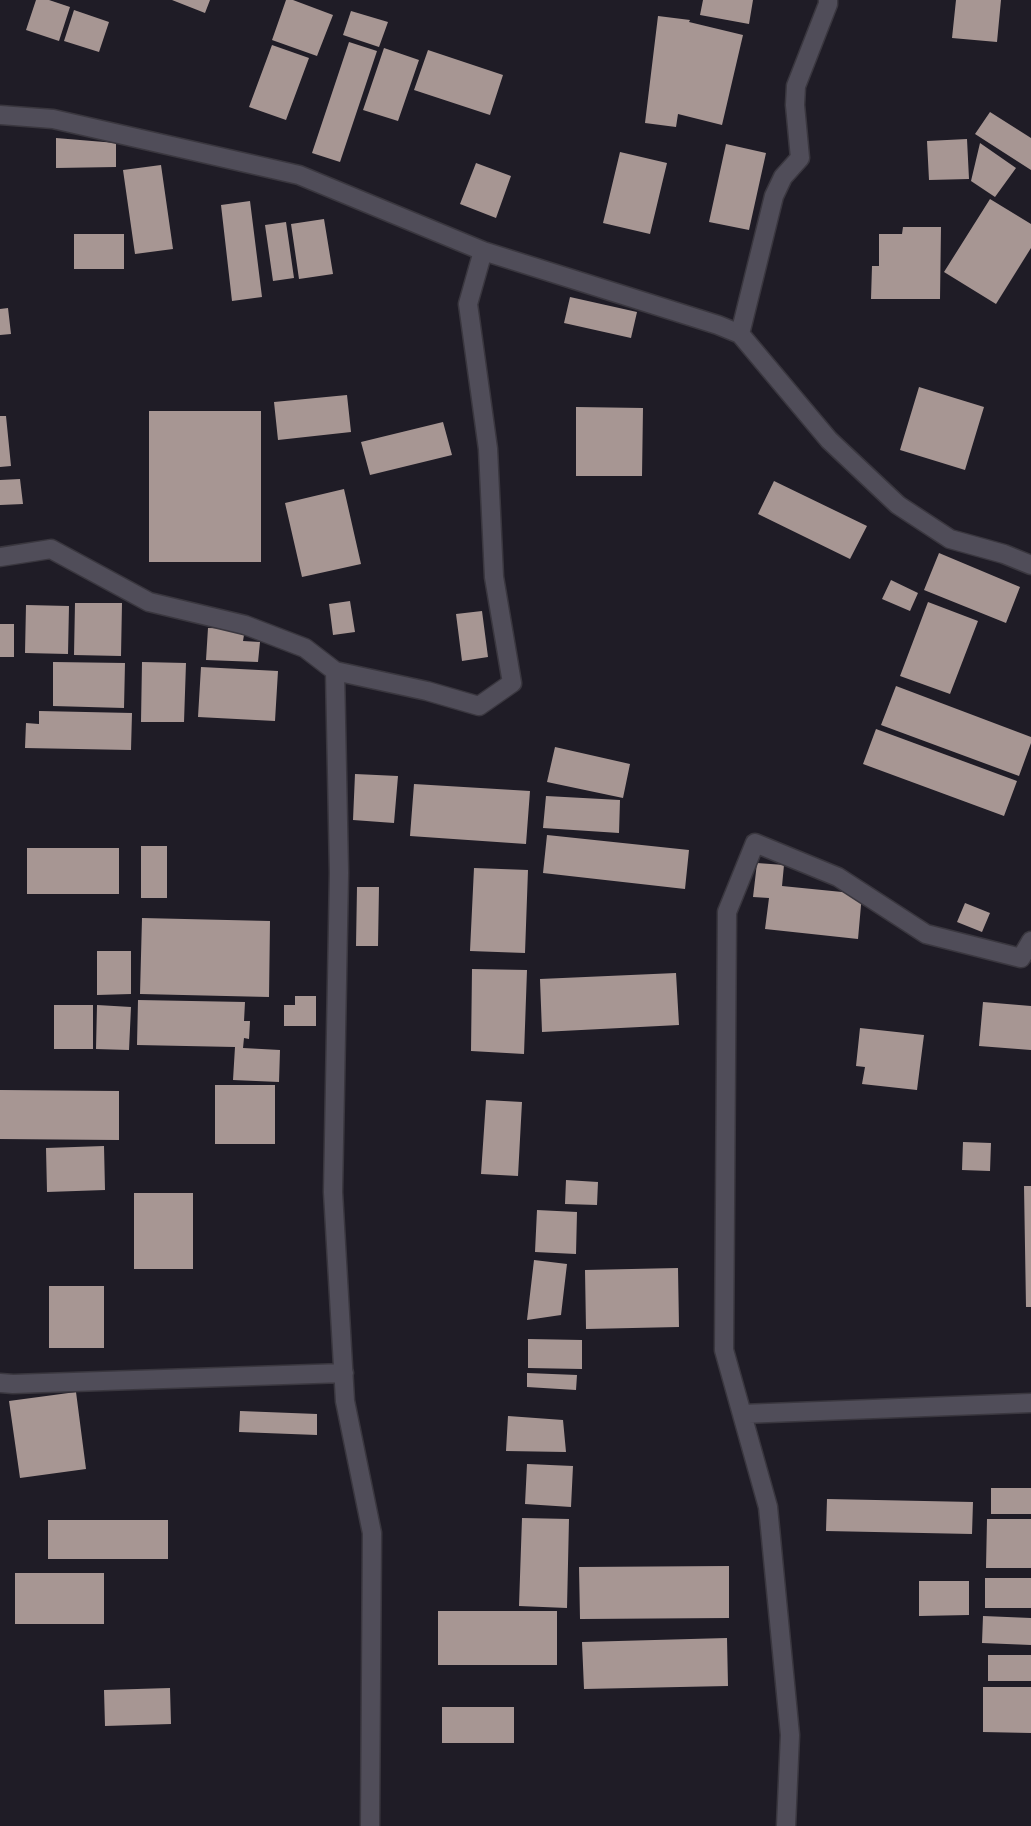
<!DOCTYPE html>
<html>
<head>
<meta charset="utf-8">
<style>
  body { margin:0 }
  canvas { display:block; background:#1f1c26 }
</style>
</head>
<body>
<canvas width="1031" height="1826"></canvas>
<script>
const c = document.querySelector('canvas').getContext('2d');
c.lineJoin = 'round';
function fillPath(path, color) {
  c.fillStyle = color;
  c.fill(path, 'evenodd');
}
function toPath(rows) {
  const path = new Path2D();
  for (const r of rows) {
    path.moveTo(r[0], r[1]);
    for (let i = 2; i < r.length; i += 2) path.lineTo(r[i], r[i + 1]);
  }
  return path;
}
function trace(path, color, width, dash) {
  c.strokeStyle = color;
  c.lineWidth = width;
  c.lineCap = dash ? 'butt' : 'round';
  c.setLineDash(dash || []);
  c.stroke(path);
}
fillPath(toPath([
  [36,0,49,0,70,7,59,41,26,30],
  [172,0,210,0,205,13],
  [286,0,293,0,333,15,317,56,272,40],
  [703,0,753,0,749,24,700,15],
  [956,0,1001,0,997,42,952,38],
  [74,10,109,22,99,52,64,41],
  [351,11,388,22,379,47,343,35],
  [658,16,690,20,689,22,743,35,722,125,678,114,676,127,645,123],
  [349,42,377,51,340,162,312,153],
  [272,45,309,58,286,120,249,107],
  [384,48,419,60,398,121,363,110],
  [428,50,503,75,490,115,414,90],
  [990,112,1031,138,1031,170,975,134],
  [56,138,116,143,116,167,56,168],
  [967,139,969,179,929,180,927,141],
  [980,143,1016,168,995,197,971,181],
  [726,144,766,153,749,230,709,222],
  [620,152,667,163,650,234,603,223],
  [476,163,511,176,496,218,460,204],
  [161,165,173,249,135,254,123,170],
  [990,199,1031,224,1031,248,996,304,944,272],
  [250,201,262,297,232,301,221,205],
  [324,219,333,274,299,279,291,224],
  [286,222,294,278,273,281,265,225],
  [903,227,941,227,940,299,871,299,872,266,879,266,879,234,902,234],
  [74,234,124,234,124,269,74,269],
  [570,297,637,312,631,338,564,323],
  [8,308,11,334,0,335,0,309],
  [919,387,984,407,965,470,900,450],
  [347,395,351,432,278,440,274,402],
  [576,407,643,408,642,476,576,476],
  [149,411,261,411,261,562,149,562],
  [0,416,6,416,11,466,0,467],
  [443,422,452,455,370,475,361,442],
  [20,479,23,504,0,505,0,480],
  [774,481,867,526,850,559,758,514],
  [344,489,361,564,302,577,285,503],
  [939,553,1020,587,1006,623,924,590],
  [891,580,918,593,910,611,882,599],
  [350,601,355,632,333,635,329,604],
  [928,602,978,621,950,694,900,676],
  [75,603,122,603,121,656,74,655],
  [26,605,69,606,68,654,25,653],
  [482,611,488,657,462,661,456,614],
  [0,624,14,624,14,657,0,657],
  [208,628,245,629,243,641,260,642,258,662,206,660],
  [53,662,125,663,124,708,53,706],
  [142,662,186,663,184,722,141,722],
  [201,667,278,671,275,721,198,717],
  [896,686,1031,737,1031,743,1019,776,881,725],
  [39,711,132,713,131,750,25,748,26,723,39,724],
  [876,729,1017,781,1004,816,863,764],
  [555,747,630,764,623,798,547,782],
  [355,774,398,776,394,823,353,820],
  [414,784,530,791,526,844,410,836],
  [546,796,620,800,619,833,543,828],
  [547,835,689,850,685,889,543,873],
  [141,846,167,846,167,898,141,898],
  [27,848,119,848,119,894,27,894],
  [757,863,784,865,782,886,862,894,858,939,765,929,769,898,753,897],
  [474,868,528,870,525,953,470,951],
  [357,887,379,887,378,946,356,946],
  [965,903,990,913,982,932,957,922],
  [142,918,270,921,269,997,140,994],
  [97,951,131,951,131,994,97,995],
  [472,969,527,970,524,1054,471,1051],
  [676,973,679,1025,542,1032,540,979],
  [295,996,316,996,316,1026,284,1026,284,1005,295,1005],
  [138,1000,245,1002,244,1021,250,1021,249,1039,244,1038,243,1048,280,1050,279,1082,233,1080,235,1047,137,1045],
  [983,1002,1031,1006,1031,1050,979,1046],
  [54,1005,93,1005,93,1049,54,1049],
  [97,1005,131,1007,129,1050,96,1049],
  [860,1028,924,1035,917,1090,862,1084,865,1067,856,1066],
  [215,1085,275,1085,275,1144,215,1144],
  [0,1090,119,1091,119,1140,0,1139],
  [486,1100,522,1102,518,1176,481,1174],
  [963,1142,991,1143,990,1171,962,1170],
  [104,1146,105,1190,47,1192,46,1148],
  [566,1180,598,1182,597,1205,565,1204],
  [1024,1186,1031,1186,1031,1307,1026,1307],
  [134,1193,193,1193,193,1269,134,1269],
  [537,1210,577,1212,576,1254,535,1252],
  [534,1260,567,1264,561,1315,527,1320],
  [678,1268,679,1327,586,1329,585,1270],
  [49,1286,104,1286,104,1348,49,1348],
  [528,1339,582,1340,582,1369,528,1368],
  [527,1373,577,1375,576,1390,527,1387],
  [76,1392,86,1469,20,1478,9,1401],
  [240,1411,317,1414,317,1435,239,1432],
  [508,1416,563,1420,566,1452,506,1451],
  [527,1464,573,1466,571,1507,525,1504],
  [991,1488,1031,1488,1031,1514,991,1514],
  [827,1499,973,1502,972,1534,826,1531],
  [522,1518,569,1519,567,1608,519,1606],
  [987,1519,1031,1519,1031,1568,986,1568],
  [48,1520,168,1520,168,1559,48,1559],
  [729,1566,729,1618,580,1619,579,1567],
  [15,1573,104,1573,104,1624,15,1624],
  [985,1578,1031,1578,1031,1608,985,1608],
  [919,1581,969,1581,969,1615,919,1616],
  [438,1611,557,1611,557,1665,438,1665],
  [983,1616,1031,1618,1031,1645,982,1643],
  [727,1638,728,1686,584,1689,582,1642],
  [988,1655,1031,1655,1031,1681,988,1681],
  [983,1687,1031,1687,1031,1733,983,1732],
  [170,1688,171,1724,105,1726,104,1690],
  [442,1707,514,1707,514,1743,442,1743]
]), '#a79693');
const street = toPath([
  [0,115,53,119,299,175,483,251,718,325,740,334,829,440,898,505,950,539,1004,554,1031,565],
  [740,334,774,196,783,177,800,158,795,105,796,86,828,4,828,0],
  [0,557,51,549,149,602,245,625,305,648,335,671,339,873,333,1192,345,1401,372,1533,370,1826],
  [335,671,427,691,479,706,512,683,494,577,488,449,468,304,483,251],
  [0,1383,13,1384,344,1373],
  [742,1414,1031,1403],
  [786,1826,790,1735,768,1507,724,1350,727,912,755,843,838,877,926,934,1021,958,1031,941]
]);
trace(street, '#3a373f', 21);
trace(street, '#504d59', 18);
</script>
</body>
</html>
